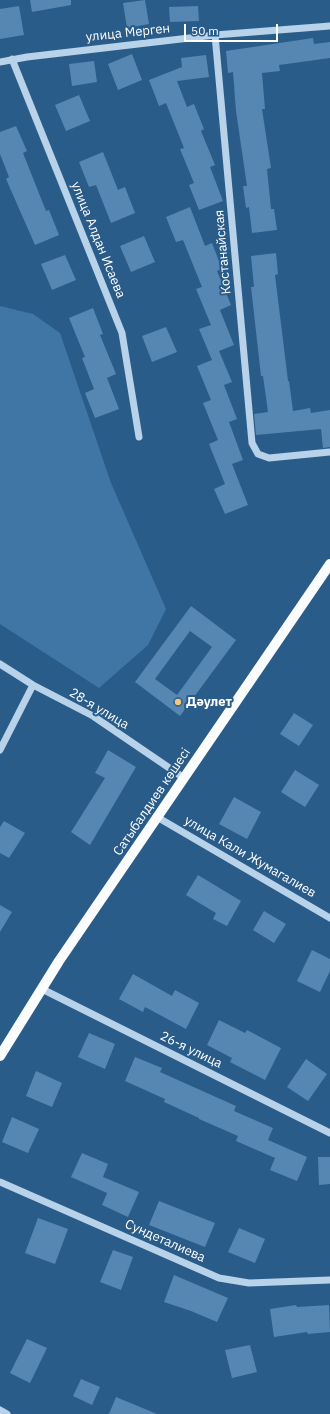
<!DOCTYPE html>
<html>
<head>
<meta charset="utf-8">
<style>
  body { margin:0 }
  #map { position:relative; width:330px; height:1414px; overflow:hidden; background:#2a5c89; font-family:"IBM Plex Sans",sans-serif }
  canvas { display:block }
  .scale { position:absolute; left:184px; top:24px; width:94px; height:18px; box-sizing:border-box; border:2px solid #fff; border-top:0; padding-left:5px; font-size:12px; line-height:14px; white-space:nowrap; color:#fff; -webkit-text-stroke:3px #2a5c89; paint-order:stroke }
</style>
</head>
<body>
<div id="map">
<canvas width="330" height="1414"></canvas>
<div class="scale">50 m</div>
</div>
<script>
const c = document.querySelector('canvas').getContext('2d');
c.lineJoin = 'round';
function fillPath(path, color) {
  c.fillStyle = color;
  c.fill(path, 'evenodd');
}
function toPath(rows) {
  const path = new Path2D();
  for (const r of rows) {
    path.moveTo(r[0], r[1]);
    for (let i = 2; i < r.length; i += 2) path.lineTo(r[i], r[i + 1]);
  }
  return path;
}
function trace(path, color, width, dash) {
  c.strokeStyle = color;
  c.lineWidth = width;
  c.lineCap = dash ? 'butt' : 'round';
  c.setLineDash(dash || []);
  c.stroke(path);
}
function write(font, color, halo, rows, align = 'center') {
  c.font = font + ' "IBM Plex Sans",sans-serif';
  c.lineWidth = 4;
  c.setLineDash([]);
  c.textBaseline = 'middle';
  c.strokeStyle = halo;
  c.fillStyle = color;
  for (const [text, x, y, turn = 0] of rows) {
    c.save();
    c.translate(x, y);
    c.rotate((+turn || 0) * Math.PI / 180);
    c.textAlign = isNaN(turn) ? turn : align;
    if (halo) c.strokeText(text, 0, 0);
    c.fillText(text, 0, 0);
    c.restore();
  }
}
fillPath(toPath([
  [0,306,33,314,60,333,111,483,166,609,148,645,99,688,0,624]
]), '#3f76a5');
fillPath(toPath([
  [30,0,71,0,71,5,32,12],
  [145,0,149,24,127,28,123,3],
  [19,6,24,35,0,39,0,9],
  [198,6,199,21,170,22,169,7],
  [313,38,314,44,330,42,330,58,279,65,280,71,262,73,265,109,262,109,271,168,267,169,271,209,274,209,277,230,252,233,249,207,246,208,243,186,247,186,236,111,233,72,228,73,226,51],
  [132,54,142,80,118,90,108,64],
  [206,55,209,77,177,81,187,107,194,104,204,129,201,131,215,165,210,167,223,201,199,210,189,185,194,183,180,149,184,148,166,103,159,106,149,80,182,67,181,58],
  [94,61,97,82,72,86,69,64],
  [79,95,90,121,66,131,55,105],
  [16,126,27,151,23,153,46,211,49,210,59,235,35,245,6,179,9,177,0,154,0,132],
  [103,152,118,190,125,187,135,213,111,223,96,185,89,187,79,162],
  [190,207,205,246,212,243,222,269,217,271,231,305,220,310,234,345,219,351,232,382,224,385,237,419,229,422,243,460,232,464,248,505,225,514,214,489,225,484,209,444,218,440,203,403,211,400,197,366,212,360,199,329,211,325,196,289,202,287,183,240,176,242,166,217],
  [144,236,155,262,131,272,120,246],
  [276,253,278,274,275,275,288,381,289,381,293,411,310,408,311,413,330,410,330,447,323,448,321,429,256,435,254,414,268,412,263,376,261,376,251,287,254,287,251,256],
  [65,255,76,280,52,290,41,264],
  [93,308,103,334,100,335,116,374,107,378,119,409,95,418,85,393,94,389,82,358,85,357,69,318],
  [166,327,177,352,152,362,142,336],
  [191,606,236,640,180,716,135,682],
  [190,631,212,647,177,695,155,679],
  [294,713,313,725,299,746,280,734],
  [108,750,136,767,90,845,71,832,105,778,95,773],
  [295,770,319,785,305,807,281,792],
  [234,797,261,812,247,839,219,824],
  [4,821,25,833,9,858,0,853,0,827],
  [198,875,241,901,227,926,213,919,216,913,186,895],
  [0,905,12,912,0,932],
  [264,911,286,924,274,943,253,930],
  [312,950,330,959,330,971,320,992,297,981],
  [133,974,172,996,175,990,199,1003,186,1029,145,1007,143,1012,119,999],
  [219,1020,245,1033,247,1030,281,1048,265,1080,230,1062,232,1058,207,1045],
  [89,1033,115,1044,105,1069,78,1057],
  [135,1057,162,1068,160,1072,236,1106,234,1111,273,1128,268,1140,307,1157,297,1181,270,1170,275,1158,236,1141,238,1136,199,1119,199,1118,164,1102,165,1099,125,1081],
  [306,1059,327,1074,308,1101,287,1087],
  [36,1071,62,1083,52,1107,26,1096],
  [12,1117,39,1129,28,1153,2,1142],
  [82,1153,108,1164,103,1177,139,1192,128,1217,102,1205,107,1193,71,1177],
  [318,1157,330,1157,330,1184,319,1185],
  [159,1201,215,1223,205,1247,149,1225],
  [38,1218,68,1229,55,1264,25,1253],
  [239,1228,265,1239,255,1263,228,1252],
  [113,1250,133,1257,121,1290,100,1282],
  [174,1275,228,1298,217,1322,191,1311,164,1302],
  [296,1305,297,1307,329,1305,330,1332,308,1334,307,1332,274,1337,270,1309],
  [27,1339,47,1348,30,1383,10,1373],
  [250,1345,257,1372,232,1378,225,1350],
  [81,1379,100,1387,92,1405,73,1396],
  [116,1397,157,1414,109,1414]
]), '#5687b2');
trace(toPath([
  [215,35,252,443,258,454,269,458,330,452],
  [12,59,122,333,139,437],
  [0,62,27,57,215,35,330,26],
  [0,664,33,685,93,716,184,778],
  [0,750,33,685],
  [157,817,330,918],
  [42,989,330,1133],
  [0,1182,219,1278,249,1283,330,1280],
  [0,1410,7,1414]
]), '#b7d2e9', 7);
trace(toPath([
  [0,1056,59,961,330,564]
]), '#fafcfe', 10);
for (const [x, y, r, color] of [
  [178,702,4,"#efc57f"]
]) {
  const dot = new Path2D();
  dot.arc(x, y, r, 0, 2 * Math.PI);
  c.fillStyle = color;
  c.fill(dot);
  trace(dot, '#2a5c89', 1.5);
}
write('13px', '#fff', '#2a5c89', [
  ["улица Мерген",128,33,-6],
  ["улица Алдан Исаева",98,240,68],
  ["Костанайская",223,252,-95],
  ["28-я улица",99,709,31],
  ["Сатыбалдиев көшесі",152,802,-56],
  ["улица Кали Жумагалиев",250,857,30],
  ["26-я улица",191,1050,26],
  ["Сундеталиева",165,1241,24]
]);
write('bold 13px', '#fff', '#2a5c89', [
  ["Дәулет",186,702]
], 'left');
</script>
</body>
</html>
